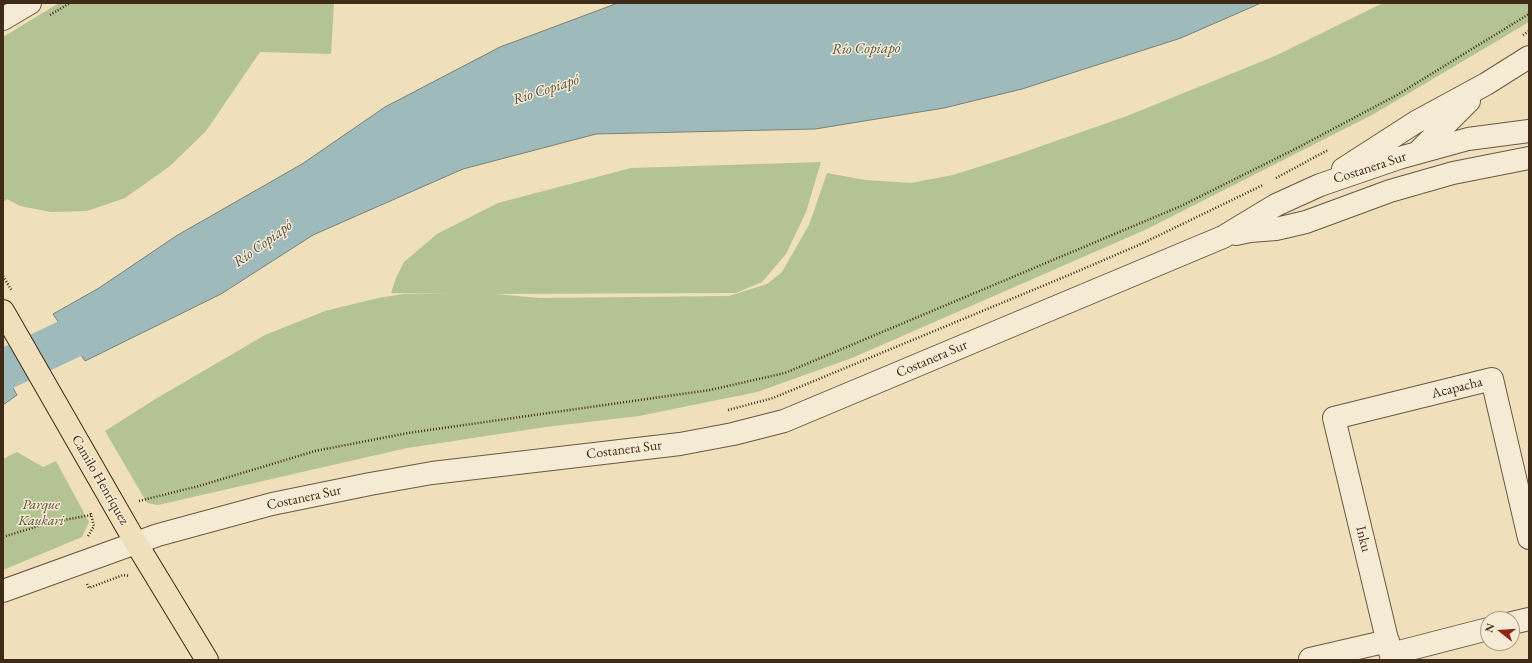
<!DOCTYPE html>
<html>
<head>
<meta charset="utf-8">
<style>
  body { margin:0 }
  #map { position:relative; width:1532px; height:663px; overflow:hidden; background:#efdfbb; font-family:"EB Garamond",serif }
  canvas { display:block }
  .frame { position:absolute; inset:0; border:4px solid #402b19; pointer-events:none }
  .north { position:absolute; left:1480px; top:611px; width:40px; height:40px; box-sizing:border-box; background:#f5ead3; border:1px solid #ad9e89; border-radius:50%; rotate:287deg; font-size:11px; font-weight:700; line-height:16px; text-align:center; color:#402b19 }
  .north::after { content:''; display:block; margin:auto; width:14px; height:18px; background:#8f2418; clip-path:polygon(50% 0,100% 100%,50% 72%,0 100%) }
</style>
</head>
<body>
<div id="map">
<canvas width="1532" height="663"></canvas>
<div class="frame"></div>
<div class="north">N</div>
</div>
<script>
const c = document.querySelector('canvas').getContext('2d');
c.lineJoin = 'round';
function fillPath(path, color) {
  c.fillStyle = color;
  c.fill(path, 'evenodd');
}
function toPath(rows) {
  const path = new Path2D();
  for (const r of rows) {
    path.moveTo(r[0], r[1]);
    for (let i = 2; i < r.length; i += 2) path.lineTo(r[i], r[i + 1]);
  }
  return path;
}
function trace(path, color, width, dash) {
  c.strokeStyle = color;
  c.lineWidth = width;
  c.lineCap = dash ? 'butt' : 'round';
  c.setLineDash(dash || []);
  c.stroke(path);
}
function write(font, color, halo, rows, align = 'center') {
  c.font = font + ' "EB Garamond",serif';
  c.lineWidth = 3;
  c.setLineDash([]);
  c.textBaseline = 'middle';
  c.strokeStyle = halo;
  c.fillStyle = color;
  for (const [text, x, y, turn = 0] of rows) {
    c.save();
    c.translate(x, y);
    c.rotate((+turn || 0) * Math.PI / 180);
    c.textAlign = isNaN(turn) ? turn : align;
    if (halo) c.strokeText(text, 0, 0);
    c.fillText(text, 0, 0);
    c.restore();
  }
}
fillPath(toPath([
  [59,3,334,3,331,54,260,52,206,131,170,166,125,198,87,211,51,212,20,206,7,199,3,202,3,37],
  [1383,3,1529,3,1529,22,1372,115,1147,229,852,358,757,392,639,416,546,427,407,448,158,505,147,503,105,431,157,398,265,335,325,311,378,298,404,294,449,294,391,293,396,278,404,262,437,234,498,203,631,168,821,162,806,212,786,254,762,282,736,293,495,294,540,298,729,296,767,284,782,272,809,225,827,173,865,180,911,183,953,175,1013,156,1127,116,1275,56],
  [17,452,43,467,56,461,89,522,82,537,3,570,3,459]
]), '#b4c394');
const water = toPath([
  [618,3,1261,3,1181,38,1022,89,944,108,815,129,596,134,463,169,313,235,221,294,85,361,53,314,99,288,176,236,302,164,385,107,500,47,618,3],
  [3,370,17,395,3,405,3,370]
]);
fillPath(water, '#9ebaba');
trace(water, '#78817a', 1);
trace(toPath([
  [3,370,99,325,122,316]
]), '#9ebaba', 41);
const minor = toPath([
  [3,19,30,3],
  [1418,152,1469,101],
  [1343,169,1416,122,1486,84,1529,57],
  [1236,234,1250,231,1276,229,1306,222,1390,191,1453,173,1529,158],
  [3,591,158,535,272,504,370,484,432,473,680,444,733,434,784,421,1223,237,1276,205,1320,185,1399,158,1468,139,1529,131],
  [1512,623,1529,619],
  [1391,654,1488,629],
  [1310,659,1388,641],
  [1392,660,1334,418,1492,379,1529,538]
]);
const major = toPath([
  [3,311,136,543,207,660]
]);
trace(minor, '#6c5842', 24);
trace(major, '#402b19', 24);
trace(toPath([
  [50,15,70,3],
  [1523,35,1529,31],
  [1276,178,1328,150],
  [3,276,12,291],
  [728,410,773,398,1069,275,1141,244,1263,185],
  [139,501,199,486,315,451,408,433,710,390,785,373,1181,206,1297,148,1397,95,1529,14],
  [88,536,94,526,90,511],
  [3,537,48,523,91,515],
  [87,584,89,588,123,575,130,576]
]), '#402b19', 2.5, [1, 2]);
trace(minor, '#f5ead3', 22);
trace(major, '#efdfbb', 22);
write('14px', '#402b19', '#f5ead3', [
  ["Costanera Sur",1370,168,-18],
  ["Costanera Sur",932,359,-23],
  ["Acapacha",1457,388,-14],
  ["Costanera Sur",624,450,-7],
  ["Camilo Henríquez",100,480,60],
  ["Costanera Sur",304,498,-12],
  ["Inku",1363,539,76]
]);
write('italic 14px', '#5d5138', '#f5ead3', [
  ["Parque",41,505],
  ["Kaukari",41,521]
]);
write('italic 15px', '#584f41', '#f5ead3', [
  ["Río Copiapó",866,49,-1],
  ["Río Copiapó",546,90,-18],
  ["Río Copiapó",263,244,-36]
]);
</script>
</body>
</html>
